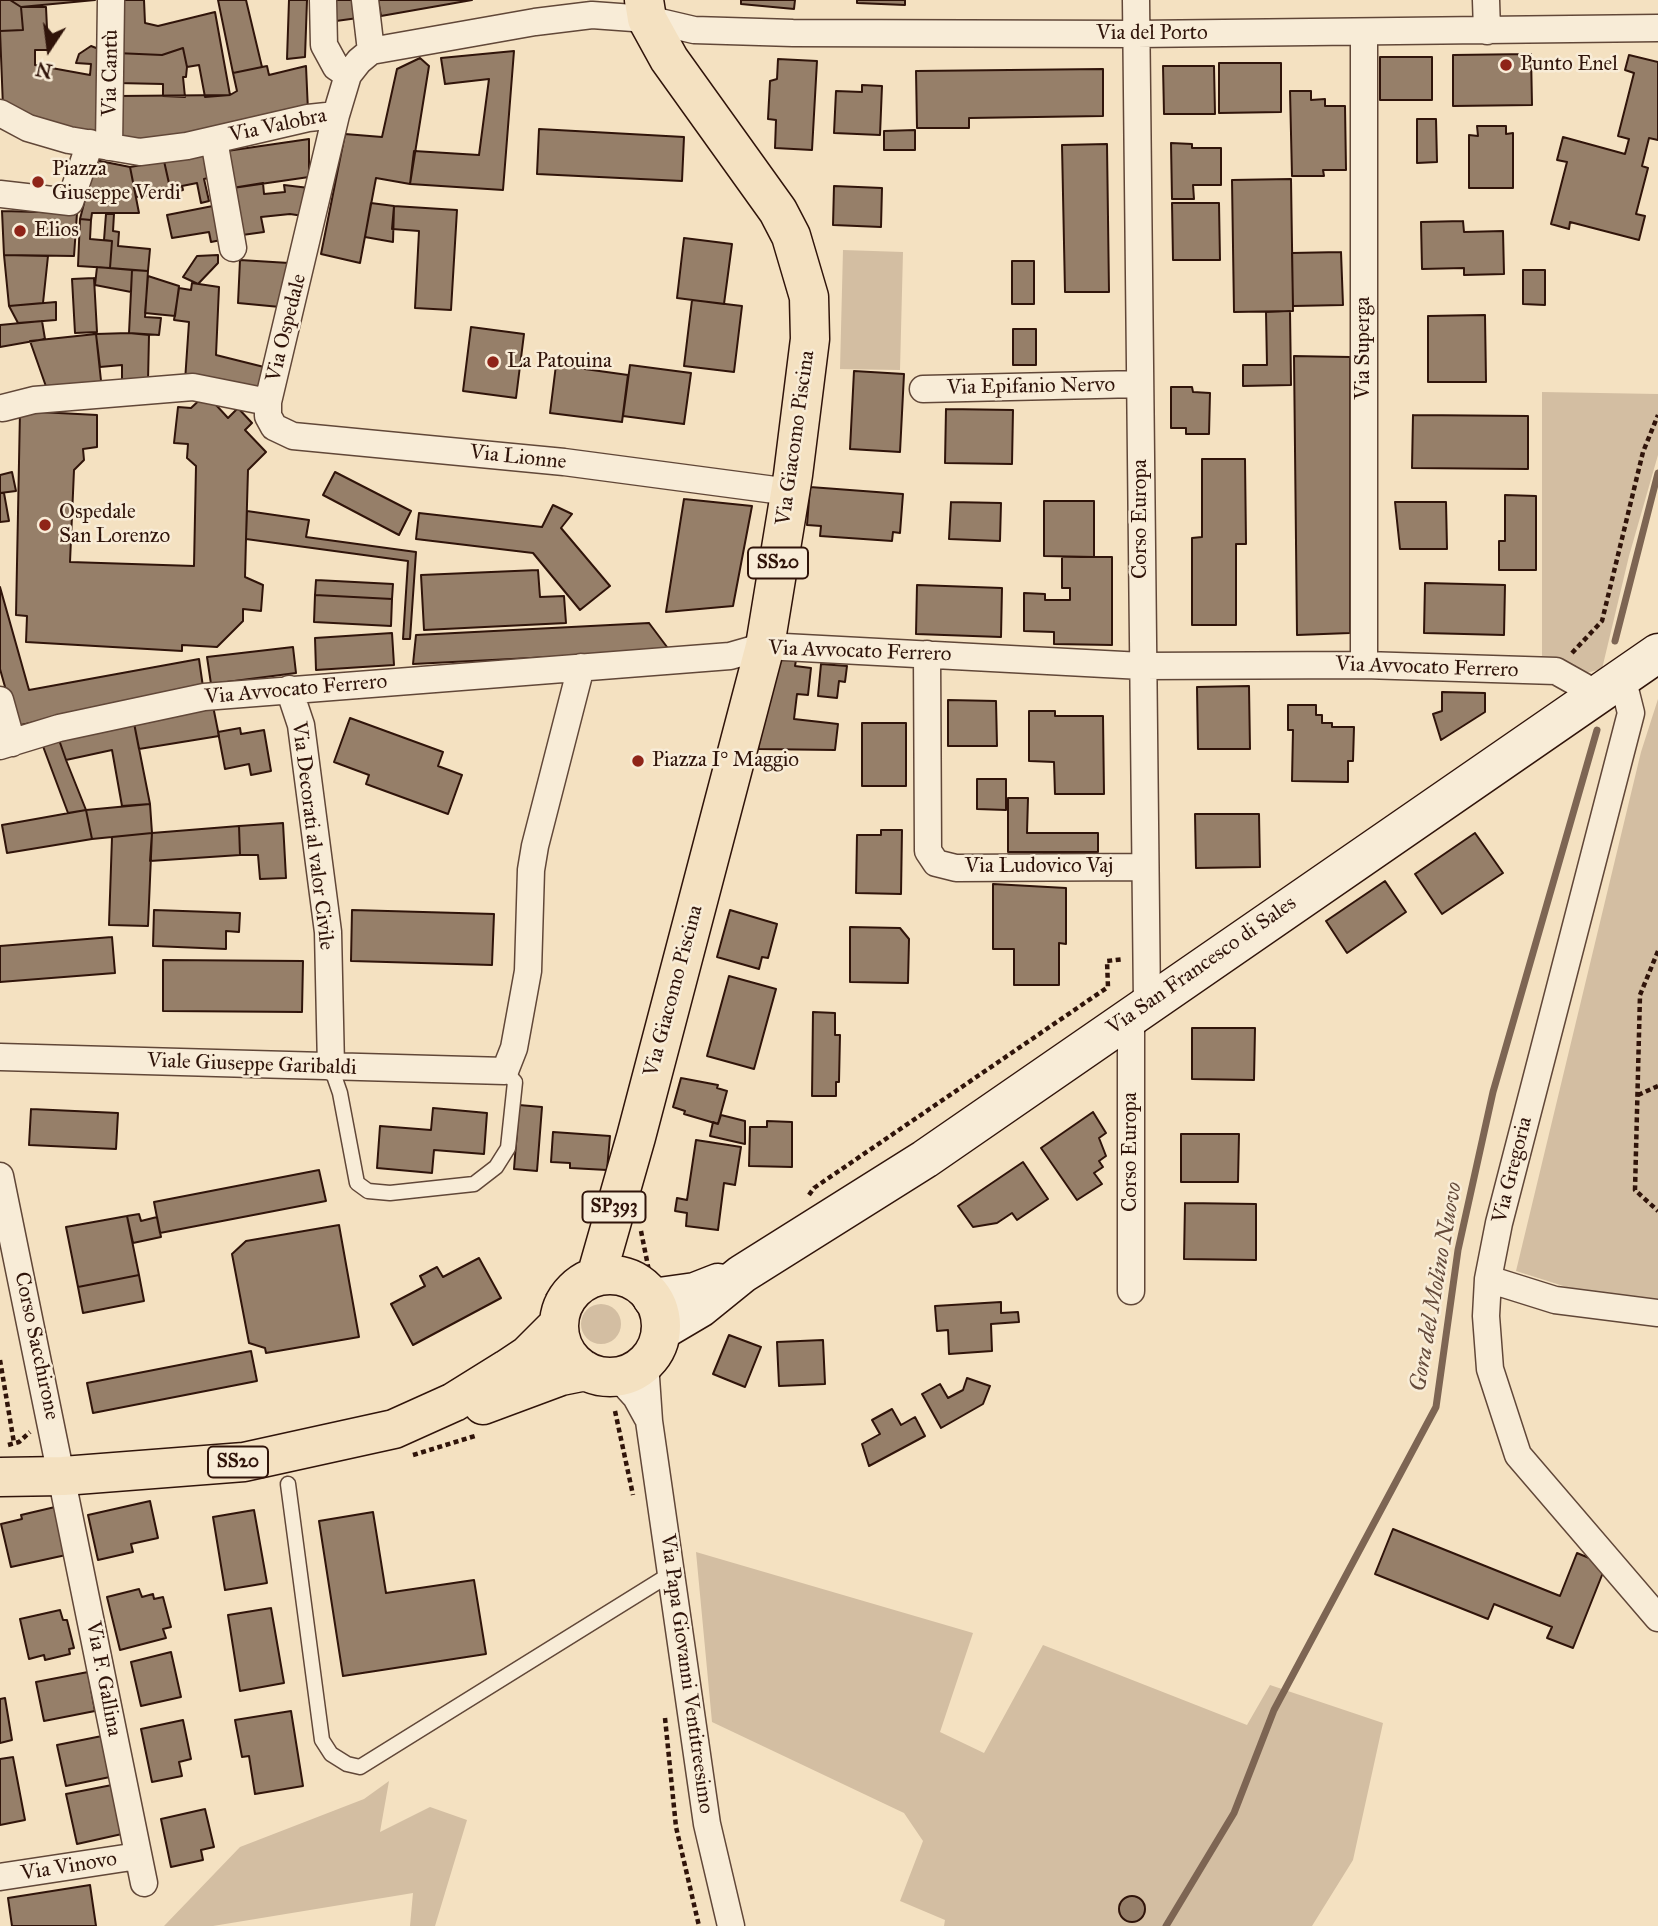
<!DOCTYPE html>
<html>
<head>
<meta charset="utf-8">
<style>
  body { margin:0 }
  #map { position:relative; width:1658px; height:1926px; overflow:hidden; background:#f4e1c1; font-family:"IM FELL Great Primer",serif }
  canvas { display:block }
  .north { position:absolute; left:14px; top:14px; width:70px; height:70px; -webkit-text-stroke:5px #f8ecd7; paint-order:stroke; rotate:193deg; font-size:19px; font-weight:700; line-height:28px; text-align:center; color:#30140a }
  .north::after { content:''; display:block; margin:auto; width:24px; height:32px; background:#30140a; clip-path:polygon(50% 0,100% 100%,50% 72%,0 100%) }
</style>
</head>
<body>
<div id="map">
<canvas width="1658" height="1926"></canvas>
<div class="north">N</div>
</div>
<script>
const c = document.querySelector('canvas').getContext('2d');
c.lineJoin = 'round';
function fillPath(path, color) {
  c.fillStyle = color;
  c.fill(path, 'evenodd');
}
function toPath(rows) {
  const path = new Path2D();
  for (const r of rows) {
    if (r.length === 3) {
      path.moveTo(r[0] + r[2], r[1]);
      path.arc(r[0], r[1], r[2], 0, 2 * Math.PI);
      continue;
    }
    path.moveTo(r[0], r[1]);
    for (let i = 2; i < r.length; i += 2) path.lineTo(r[i], r[i + 1]);
  }
  return path;
}
function trace(path, color, width, dash) {
  c.strokeStyle = color;
  c.lineWidth = width;
  c.lineCap = dash ? 'butt' : 'round';
  c.setLineDash(dash || []);
  c.stroke(path);
}
function write(font, color, halo, rows, align = 'center') {
  c.font = font + ' "IM FELL Great Primer",serif';
  c.lineWidth = 5;
  c.setLineDash([]);
  c.textBaseline = 'middle';
  c.strokeStyle = halo;
  c.fillStyle = color;
  for (const [text, x, y, turn = 0] of rows) {
    c.save();
    c.translate(x, y);
    c.rotate((+turn || 0) * Math.PI / 180);
    c.textAlign = isNaN(turn) ? turn : align;
    if (halo) c.strokeText(text, 0, 0);
    c.fillText(text, 0, 0);
    c.restore();
  }
}
fillPath(toPath([
  [843,250,903,252,900,370,840,369],
  [1542,392,1658,394,1658,455,1629,556,1602,669,1570,677,1542,659],
  [1658,699,1658,1302,1598,1297,1516,1271,1641,752],
  [601,1324,20],
  [696,1552,973,1633,940,1732,984,1753,1043,1645,1247,1725,1270,1685,1383,1723,1353,1860,1312,1926,944,1926,945,1920,900,1901,923,1841,904,1813,712,1722],
  [389,1781,380,1832,430,1807,467,1820,435,1926,410,1926,413,1893,213,1926,164,1926,240,1847,364,1799]
]), '#d3bea2');
trace(toPath([
  [1615,641,1658,473],
  [1166,1926,1234,1813,1274,1710,1436,1407,1458,1250,1493,1092,1597,730]
]), '#7d6553', 7);
const building = toPath([
  [0,0,10,0,21,7,23,30,0,31,0,0],
  [10,0,95,0,21,7,10,0],
  [116,0,144,0,145,23,158,26,215,12,230,95,205,97,199,65,187,67,183,48,162,55,116,53,116,0],
  [218,0,246,0,262,67,233,73,218,0],
  [289,0,307,0,305,57,287,59,289,0],
  [333,0,355,0,358,18,336,21,333,0],
  [378,0,472,0,381,16,378,0],
  [741,0,795,0,794,9,741,4,741,0],
  [857,0,905,0,905,5,857,3,857,0],
  [21,7,46,7,48,50,35,50,35,65,90,75,91,64,76,63,79,54,91,46,104,51,101,139,3,107,0,31,23,30,21,7],
  [183,48,187,67,186,77,183,77,185,97,163,96,163,84,117,83,116,53,162,55,183,48],
  [514,51,503,190,410,184,414,151,479,155,489,79,445,84,441,58,514,51],
  [1531,54,1532,105,1453,106,1453,55,1531,54],
  [1629,55,1658,62,1658,140,1649,138,1642,166,1648,168,1636,214,1645,216,1639,240,1570,222,1569,229,1551,224,1567,162,1557,160,1563,137,1625,154,1629,139,1618,136,1634,73,1625,70,1629,55],
  [1380,57,1432,57,1432,100,1380,100,1380,57],
  [420,58,429,66,410,184,376,178,360,263,321,254,345,134,382,137,397,69,420,58],
  [778,59,817,61,812,150,775,148,776,120,768,119,770,81,777,79,778,59],
  [1219,63,1281,63,1281,112,1219,113,1219,63],
  [267,66,269,75,306,66,308,111,186,138,117,141,118,96,230,95,237,91,233,73,267,66],
  [1163,66,1214,66,1215,114,1164,114,1163,66],
  [1103,69,1103,116,969,118,969,128,917,128,916,71,1103,69],
  [862,85,882,86,880,135,834,133,836,91,862,92,862,85],
  [1290,91,1311,91,1311,100,1325,99,1325,106,1345,106,1346,170,1323,170,1324,176,1292,176,1290,91],
  [1417,119,1436,119,1437,162,1417,163,1417,119],
  [1477,126,1506,126,1506,134,1513,133,1513,188,1469,188,1469,135,1478,136,1477,126],
  [539,129,684,137,682,181,537,174,539,129],
  [915,130,915,150,884,150,884,131,915,130],
  [309,139,309,177,226,189,220,152,309,139],
  [1171,143,1192,144,1192,148,1221,148,1221,185,1193,185,1194,199,1172,199,1171,143],
  [1107,144,1109,292,1065,292,1062,145,1107,144],
  [211,154,217,176,204,179,209,201,201,203,197,183,182,186,183,190,179,191,178,187,170,188,164,161,211,154],
  [95,160,130,167,139,213,92,213,91,220,80,219,95,160],
  [164,161,171,192,136,197,130,167,164,161],
  [1291,179,1293,311,1234,312,1232,180,1291,179],
  [263,183,264,194,285,192,284,185,309,188,303,216,290,214,261,217,264,232,235,236,226,189,263,183],
  [834,186,882,188,881,227,833,225,834,186],
  [371,203,394,206,393,242,365,237,371,203],
  [1172,203,1219,203,1220,260,1173,260,1172,203],
  [223,204,226,239,211,242,209,232,172,238,167,215,223,204],
  [394,206,457,210,451,310,415,308,419,231,392,229,394,206],
  [2,211,77,213,74,256,4,255,2,211],
  [106,214,114,214,113,231,119,232,118,246,150,249,148,271,110,268,112,241,104,240,106,214],
  [80,219,91,220,90,239,112,241,110,268,78,266,80,219],
  [1463,221,1464,232,1503,231,1504,274,1464,275,1464,268,1422,269,1421,222,1463,221],
  [684,238,732,244,724,304,677,298,684,238],
  [1341,252,1343,305,1293,306,1292,253,1341,252],
  [4,255,48,256,43,303,9,306,4,255],
  [218,255,218,263,198,284,183,277,197,256,218,255],
  [240,260,289,263,280,307,238,303,240,260],
  [1012,261,1034,261,1034,304,1012,304,1012,261],
  [97,267,132,270,131,292,95,285,97,267],
  [132,270,148,271,145,317,161,318,159,335,129,333,132,270],
  [1523,270,1545,270,1545,305,1523,304,1523,270],
  [148,276,179,286,175,316,145,313,148,276],
  [94,278,97,332,75,333,72,279,94,278],
  [192,283,219,287,216,355,268,368,262,398,185,381,189,322,174,320,179,288,191,290,192,283],
  [692,300,742,306,734,372,684,366,692,300],
  [56,302,56,320,18,323,9,306,56,302],
  [1290,311,1291,385,1243,386,1243,365,1267,365,1266,312,1290,311],
  [1485,315,1486,382,1428,382,1428,316,1485,315],
  [42,321,45,339,0,347,0,325,42,321],
  [471,327,524,334,516,398,463,391,471,327],
  [1013,329,1036,329,1036,365,1013,365,1013,329],
  [129,333,149,335,148,382,122,382,122,365,100,367,96,334,129,333],
  [96,334,102,390,49,395,30,341,96,334],
  [1294,356,1350,357,1350,633,1297,635,1294,356],
  [556,365,628,375,622,422,550,413,556,365],
  [630,365,691,373,684,424,623,416,630,365],
  [854,371,904,374,900,452,850,449,854,371],
  [1171,387,1192,387,1193,392,1210,393,1209,434,1186,434,1186,428,1171,428,1171,387],
  [206,394,228,418,238,408,252,423,245,430,266,452,248,470,246,539,245,577,263,585,261,611,243,609,243,621,217,647,182,645,182,651,26,642,27,616,16,615,20,411,97,415,97,447,83,449,84,460,74,470,70,562,194,566,196,466,187,458,188,444,174,443,178,407,191,408,206,394],
  [946,409,1013,410,1012,464,945,463,946,409],
  [1413,415,1528,416,1528,469,1412,468,1413,415],
  [1202,459,1245,459,1246,544,1236,544,1236,625,1192,625,1192,538,1202,537,1202,459],
  [12,472,16,491,0,493,0,475,12,472],
  [335,472,411,511,399,535,323,495,335,472],
  [810,487,903,494,900,533,893,532,892,541,820,536,821,526,807,525,810,487],
  [0,493,4,493,9,521,0,522,0,493],
  [1505,495,1536,496,1536,570,1499,570,1499,541,1505,541,1505,495],
  [684,499,752,506,733,606,666,612,684,499],
  [1044,501,1094,501,1094,557,1044,556,1044,501],
  [951,502,1001,503,1000,541,949,539,951,502],
  [1395,502,1446,502,1447,549,1400,549,1395,502],
  [553,505,572,514,561,528,610,586,580,610,533,553,416,539,419,513,542,527,553,505],
  [247,511,309,520,306,537,416,552,410,639,403,639,408,561,246,539,247,511],
  [1062,557,1112,557,1112,645,1054,644,1054,632,1024,631,1024,593,1045,594,1045,600,1070,600,1070,588,1062,588,1062,557],
  [538,570,540,597,564,596,566,623,424,630,421,575,538,570],
  [316,580,393,584,392,599,315,595,316,580],
  [1425,583,1505,585,1504,635,1424,633,1425,583],
  [917,585,1002,588,1001,637,916,634,917,585],
  [0,587,29,690,199,659,203,687,16,726,0,669,0,587],
  [315,595,392,599,391,626,314,622,315,595],
  [649,623,670,651,413,664,416,635,649,623],
  [392,633,394,665,316,670,315,638,392,633],
  [293,647,296,673,211,684,207,657,293,647],
  [775,658,796,660,795,666,811,668,808,695,797,694,794,719,838,724,835,750,758,749,775,658],
  [821,664,847,666,845,682,839,681,837,698,818,696,821,664],
  [1249,686,1250,749,1198,749,1197,687,1249,686],
  [1442,692,1485,693,1485,712,1441,740,1433,714,1442,711,1442,692],
  [948,700,996,701,997,746,948,746,948,700],
  [1288,705,1316,705,1316,715,1322,715,1322,723,1332,723,1332,727,1354,727,1353,761,1348,761,1348,782,1292,781,1293,730,1288,730,1288,705],
  [213,706,219,736,139,749,133,718,213,706],
  [1029,711,1055,711,1055,716,1103,716,1104,794,1055,794,1054,762,1029,761,1029,711],
  [133,718,150,804,122,806,112,750,66,760,58,737,133,718],
  [350,718,443,752,438,766,462,775,448,814,366,784,369,775,334,762,350,718],
  [862,723,906,723,906,786,862,786,862,723],
  [240,728,241,734,264,730,271,771,251,775,249,764,225,769,218,732,240,728],
  [58,737,66,760,86,810,68,813,41,741,58,737],
  [977,779,1006,779,1006,810,977,809,977,779],
  [1008,798,1028,798,1027,833,1098,833,1098,852,1008,852,1008,798],
  [150,804,152,833,92,839,86,810,150,804],
  [86,810,92,839,7,853,2,825,86,810],
  [1195,814,1259,814,1260,867,1196,868,1195,814],
  [283,823,286,878,260,879,258,855,240,855,239,826,283,823],
  [239,826,240,855,150,861,152,833,239,826],
  [881,830,902,830,901,894,856,893,857,835,881,835,881,830],
  [152,833,148,926,109,925,112,837,152,833],
  [1475,833,1503,873,1442,914,1415,874,1475,833],
  [1385,881,1406,912,1347,953,1326,921,1385,881],
  [993,884,1066,888,1066,944,1059,943,1059,985,1014,985,1014,949,993,949,993,884],
  [154,910,240,913,239,932,226,931,226,949,153,946,154,910],
  [352,910,494,914,492,965,351,961,352,910],
  [730,910,777,924,768,958,762,957,759,969,717,957,730,910],
  [850,927,900,928,909,939,908,983,850,982,850,927],
  [112,937,115,973,0,982,0,946,112,937],
  [163,960,303,961,302,1012,163,1011,163,960],
  [729,976,776,989,754,1069,707,1056,729,976],
  [813,1012,835,1013,835,1035,840,1035,839,1082,836,1082,836,1096,812,1096,813,1012],
  [1192,1028,1255,1028,1254,1080,1192,1079,1192,1028],
  [681,1078,718,1085,717,1088,727,1091,718,1124,684,1114,685,1111,673,1107,681,1078],
  [519,1105,542,1107,537,1171,514,1169,519,1105],
  [433,1108,487,1113,484,1154,434,1150,432,1173,377,1168,380,1126,431,1130,433,1108],
  [31,1109,118,1113,116,1149,29,1145,31,1109],
  [1093,1112,1106,1133,1099,1138,1106,1156,1099,1161,1103,1167,1094,1173,1102,1184,1077,1200,1041,1148,1093,1112],
  [721,1115,745,1121,745,1144,710,1136,713,1122,718,1124,721,1115],
  [767,1121,792,1122,792,1167,749,1166,750,1127,767,1127,767,1121],
  [553,1132,610,1136,607,1170,570,1168,570,1163,551,1162,553,1132],
  [1181,1134,1239,1134,1238,1182,1181,1182,1181,1134],
  [696,1140,741,1147,735,1185,724,1183,718,1230,686,1226,687,1213,675,1211,677,1198,687,1200,696,1140],
  [1023,1162,1048,1199,1017,1220,1012,1213,997,1223,973,1227,958,1206,1023,1162],
  [319,1170,326,1201,160,1233,154,1202,319,1170],
  [1185,1203,1256,1204,1256,1260,1184,1259,1185,1203],
  [139,1214,141,1221,157,1217,161,1237,133,1243,127,1216,139,1214],
  [127,1216,139,1275,78,1287,66,1227,127,1216],
  [339,1225,359,1337,266,1353,265,1348,249,1343,232,1254,246,1241,339,1225],
  [479,1258,501,1298,413,1345,391,1304,425,1286,420,1276,437,1267,443,1277,479,1258],
  [139,1275,144,1301,83,1313,78,1287,139,1275],
  [1001,1302,1001,1313,1018,1312,1019,1322,991,1324,992,1351,949,1354,948,1330,937,1331,935,1306,1001,1302],
  [729,1335,761,1347,745,1387,713,1374,729,1335],
  [823,1340,825,1384,779,1386,777,1342,823,1340],
  [251,1351,257,1381,93,1413,87,1383,251,1351],
  [967,1378,990,1386,983,1404,941,1428,922,1394,940,1384,948,1398,963,1390,967,1378],
  [892,1409,901,1425,915,1417,925,1436,869,1466,862,1444,880,1434,872,1420,892,1409],
  [150,1501,158,1538,131,1544,133,1552,98,1560,88,1515,150,1501],
  [55,1507,66,1555,11,1567,1,1524,22,1519,21,1515,55,1507],
  [254,1510,267,1583,225,1590,213,1517,254,1510],
  [373,1512,386,1593,474,1580,486,1654,343,1676,319,1521,373,1512],
  [1393,1529,1560,1596,1577,1553,1606,1565,1573,1648,1547,1638,1552,1627,1494,1604,1488,1619,1375,1574,1393,1529],
  [139,1589,142,1597,153,1594,154,1599,163,1597,171,1627,163,1629,166,1638,120,1650,107,1597,139,1589],
  [271,1608,284,1683,240,1691,228,1615,271,1608],
  [60,1610,63,1620,67,1620,74,1648,69,1649,70,1654,45,1660,44,1655,29,1659,20,1619,60,1610],
  [171,1652,181,1697,141,1706,131,1662,171,1652],
  [88,1672,95,1711,44,1721,36,1682,88,1672],
  [5,1698,12,1740,0,1743,0,1699,5,1698],
  [291,1711,303,1786,255,1794,249,1756,242,1757,235,1720,291,1711],
  [183,1720,191,1759,179,1762,182,1776,152,1782,141,1729,183,1720],
  [102,1736,110,1777,66,1786,57,1745,102,1736],
  [13,1757,25,1820,0,1825,0,1759,13,1757],
  [112,1785,122,1834,77,1844,66,1794,112,1785],
  [205,1809,214,1847,201,1850,203,1860,171,1867,161,1819,205,1809],
  [90,1885,96,1926,12,1926,8,1898,90,1885],
  [1132,1909,13]
]);
fillPath(building, '#967f69');
trace(building, '#30140a', 2);
const lane = toPath([
  [331,1067,340,1093,357,1183,368,1191,390,1193,474,1184,496,1167,508,1148,515,1082,505,1071],
  [288,1484,322,1740,331,1754,347,1764,360,1767,672,1573]
]);
const street = toPath([
  [323,0,324,45,336,67,348,75],
  [365,0,371,51],
  [1136,0,1147,1003],
  [1486,0,1487,31],
  [1364,32,1364,665],
  [0,113,28,128,69,140,140,152,187,146,308,118,336,115],
  [214,140,233,248],
  [109,147,111,0],
  [0,194,70,202,90,143],
  [923,389,1139,384],
  [3,408,34,400,193,387,268,402],
  [790,492,564,462,293,436,274,427,268,416,268,402,336,115,348,75,359,61,371,51,535,22,592,15,647,19,694,30,793,33,1137,34,1658,28],
  [927,654,928,851,936,863,956,868,1144,867],
  [1617,681,1626,693,1631,713,1499,1223,1488,1279,1486,1316,1490,1369,1518,1455,1658,1618],
  [289,689,301,725,328,932,331,1067],
  [0,700,12,743],
  [0,746,59,728,204,697,730,656,765,646,1142,666,1364,665,1556,671,1597,694],
  [0,1057,505,1071,514,1048,528,971,531,870,535,846,581,667],
  [0,1176,144,1883],
  [1488,1279,1555,1300,1658,1313],
  [1131,1291,1131,1014],
  [645,1363,649,1421,707,1824,731,1926],
  [617,1376,636,1397,647,1417],
  [0,1877,138,1856]
]);
const secondary = toPath([
  [652,1298,695,1292,718,1283],
  [661,1331,700,1308,742,1274,925,1159,1658,653]
]);
const primary = toPath([
  [610,1326,51],
  [596,1277,636,1137,765,646,793,475,810,339,809,297,791,236,778,211,669,59,647,19,644,0],
  [483,1405,561,1376,586,1371],
  [0,1477,63,1476,244,1462,394,1429,454,1402,507,1369,528,1355,559,1324]
]);
trace(lane, '#614738', 17);
trace(street, '#614738', 29);
trace(secondary, '#30140a', 41);
trace(primary, '#30140a', 41);
trace(toPath([
  [1572,653,1602,621,1643,452,1658,415],
  [1658,951,1640,995,1635,1190,1658,1211],
  [1638,1095,1658,1086],
  [809,1195,814,1188,1108,987,1107,961,1124,959],
  [641,1231,649,1271],
  [547,1296,566,1274],
  [0,1360,14,1443],
  [615,1411,633,1495],
  [8,1445,19,1442,30,1432],
  [413,1455,478,1435],
  [665,1718,676,1827,699,1926]
]), '#30140a', 4.5, [5, 3.5]);
trace(lane, '#f8ecd7', 14);
trace(street, '#f8ecd7', 26);
trace(secondary, '#f8ecd7', 38);
trace(primary, '#f4e1c1', 38);
for (const [x, y, r, color] of [
  [1506,65,7,"#8f2418"],
  [38,182,7,"#8f2418"],
  [20,231,7,"#8f2418"],
  [493,362,7,"#8f2418"],
  [45,525,7,"#8f2418"],
  [638,761,7,"#8f2418"]
]) {
  const dot = new Path2D();
  dot.arc(x, y, r, 0, 2 * Math.PI);
  c.fillStyle = color;
  c.fill(dot);
  trace(dot, '#f8ecd7', 2.5);
}
for (const [x, y, w] of [
  [778,563,60],
  [614,1207,63],
  [238,1462,60]
]) {
  const box = new Path2D();
  box.roundRect(x - w / 2, y - 15.5, w, 31, 5);
  c.fillStyle = '#f8ecd7';
  c.fill(box);
  trace(box, '#30140a', 2);
}
write('bold 19px', '#30140a', null, [
  ["SS20",778,563],
  ["SP393",614,1207],
  ["SS20",238,1462]
]);
write('21px', '#30140a', '#f8ecd7', [
  ["Via del Porto",1152,34],
  ["Via Cantù",111,73,-89],
  ["Via Valobra",278,126,-12],
  ["Via Ospedale",287,328,-76],
  ["Via Superga",1364,348,-90],
  ["Via Epifanio Nervo",1031,387,-1],
  ["Via Giacomo Piscina",796,438,-82],
  ["Via Lionne",518,458,6],
  ["Corso Europa",1141,519,-90],
  ["Via Avvocato Ferrero",860,652,2],
  ["Via Avvocato Ferrero",1427,668,2],
  ["Via Avvocato Ferrero",296,690,-5],
  ["Via Decorati al valor Civile",312,836,83],
  ["Via Ludovico Vaj",1039,867],
  ["Via San Francesco di Sales",1202,966,-35],
  ["Via Giacomo Piscina",674,991,-75],
  ["Viale Giuseppe Garibaldi",252,1065,2],
  ["Corso Europa",1131,1152,-90],
  ["Via Gregoria",1513,1170,-76],
  ["Corso Sacchirone",36,1346,78],
  ["Via Papa Giovanni Ventitreesimo",686,1674,82],
  ["Via F. Gallina",103,1679,79],
  ["Via Vinovo",69,1867,-9]
]);
write('21px', '#30140a', '#f8ecd7', [
  ["Punto Enel",1520,65],
  ["Piazza",52,170],
  ["Giuseppe Verdi",52,194],
  ["Elios",34,231],
  ["La Patouina",507,362],
  ["Ospedale",59,513],
  ["San Lorenzo",59,537],
  ["Piazza I° Maggio",652,761]
], 'left');
write('italic 23px', '#644a3a', '#f8ecd7', [
  ["Gora del Molino Nuovo",1437,1287,-80]
]);
</script>
</body>
</html>
